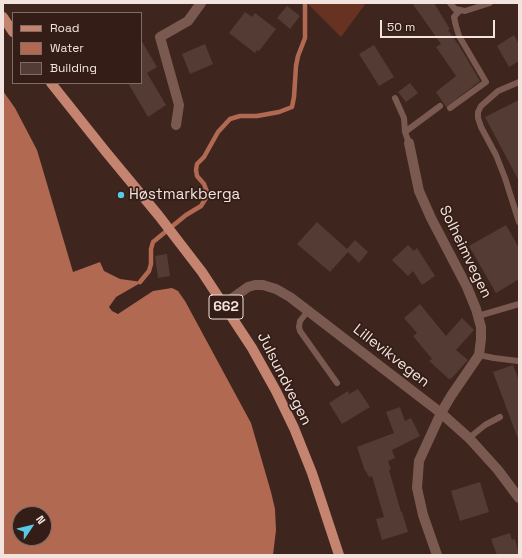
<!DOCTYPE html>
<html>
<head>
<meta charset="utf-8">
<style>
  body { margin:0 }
  #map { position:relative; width:522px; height:558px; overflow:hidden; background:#3e261f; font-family:"Space Grotesk",sans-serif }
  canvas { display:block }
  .frame { position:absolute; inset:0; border:4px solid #f3e3de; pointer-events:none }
  .legend { position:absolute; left:12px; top:12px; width:130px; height:72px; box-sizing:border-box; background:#331d16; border:1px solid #806c66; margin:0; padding:5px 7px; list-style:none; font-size:12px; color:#f3e3de }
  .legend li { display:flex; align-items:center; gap:8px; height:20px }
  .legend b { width:20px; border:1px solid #806c66 }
  .north { position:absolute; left:12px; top:506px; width:40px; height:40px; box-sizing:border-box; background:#331d16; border:1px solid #806c66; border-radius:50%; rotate:55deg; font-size:11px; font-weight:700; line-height:16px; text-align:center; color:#f3e3de }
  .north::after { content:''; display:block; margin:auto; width:14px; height:18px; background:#5ac8e5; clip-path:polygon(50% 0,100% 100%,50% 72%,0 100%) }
  .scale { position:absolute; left:380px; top:20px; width:115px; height:18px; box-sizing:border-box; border:2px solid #f3e3de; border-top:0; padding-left:5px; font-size:12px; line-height:14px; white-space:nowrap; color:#f3e3de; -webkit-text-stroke:3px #331d16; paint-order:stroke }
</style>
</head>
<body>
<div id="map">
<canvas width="522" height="558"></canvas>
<div class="frame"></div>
<ul class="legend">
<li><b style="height:5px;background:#c58470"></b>Road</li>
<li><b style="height:11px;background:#b26952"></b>Water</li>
<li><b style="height:11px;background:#543b33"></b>Building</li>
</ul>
<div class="north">N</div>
<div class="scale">50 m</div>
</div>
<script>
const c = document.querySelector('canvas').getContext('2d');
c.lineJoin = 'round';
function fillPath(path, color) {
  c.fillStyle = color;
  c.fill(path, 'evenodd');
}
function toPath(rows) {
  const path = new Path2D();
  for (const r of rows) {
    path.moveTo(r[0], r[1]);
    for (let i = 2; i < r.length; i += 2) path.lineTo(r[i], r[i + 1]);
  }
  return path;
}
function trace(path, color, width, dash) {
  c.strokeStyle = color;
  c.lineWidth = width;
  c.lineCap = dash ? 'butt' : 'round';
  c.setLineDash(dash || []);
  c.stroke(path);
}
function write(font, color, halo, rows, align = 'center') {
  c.font = font + ' "Space Grotesk",sans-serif';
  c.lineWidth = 3.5;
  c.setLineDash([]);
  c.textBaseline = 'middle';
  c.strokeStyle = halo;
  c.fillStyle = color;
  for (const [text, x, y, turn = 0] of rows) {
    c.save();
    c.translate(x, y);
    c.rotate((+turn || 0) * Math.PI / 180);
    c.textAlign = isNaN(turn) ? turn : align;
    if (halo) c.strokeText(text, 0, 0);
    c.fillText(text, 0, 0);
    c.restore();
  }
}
fillPath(toPath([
  [307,3,366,3,341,37]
]), '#673221');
fillPath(toPath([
  [3,91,15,108,37,150,73,272,100,262,104,271,120,279,142,282,116,297,109,307,112,311,118,314,153,291,172,288,178,291,185,301,251,423,271,492,275,509,276,530,273,555,3,555],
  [20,514,44,514,44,538,20,538]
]), '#b26952');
trace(toPath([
  [140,282,149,271,151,264,151,249,153,242,186,215,201,206,206,198,207,192,204,184,197,176,196,170,197,164,204,157,218,132,230,119,240,116,257,116,279,112,292,107,294,97,296,66,298,56,305,38,305,3]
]), '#b26952', 4.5);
fillPath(toPath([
  [412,3,434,3,450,29,448,30,460,47,480,81,446,107,436,92,456,76,436,47,441,44],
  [287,6,300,16,290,29,277,18],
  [245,12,252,17,255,13,276,29,259,51,257,50,255,53,229,33],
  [514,35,519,44,519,61,509,67,497,46],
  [141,40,157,67,147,73,166,105,148,117,128,83,141,83],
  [205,44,213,64,190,74,182,54],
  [374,45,394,77,379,86,359,54],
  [410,83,418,93,406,102,398,92],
  [519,100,519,181,485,117],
  [317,222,347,249,355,240,368,252,359,263,348,252,330,272,297,244],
  [506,225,519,248,519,279,496,293,469,246],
  [408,245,414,251,417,248,435,276,422,285,413,271,408,276,392,260],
  [167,254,170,276,158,278,155,256],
  [420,304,446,336,462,318,474,330,456,350,468,360,451,379,450,378,449,379,429,361,432,359,413,336,417,333,404,318],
  [513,365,519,381,519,439,518,439,493,372],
  [358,389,370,407,342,424,329,403,348,391,349,394],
  [400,407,405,421,411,418,420,436,392,450,395,458,388,461,391,469,389,470,401,512,402,512,408,532,382,540,376,519,384,517,372,476,369,477,366,471,365,471,357,447,394,433,386,412],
  [480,482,489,512,460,521,451,491],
  [510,533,512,540,515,539,519,555,497,555,491,539]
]), '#543b33');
trace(toPath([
  [450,3,455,9,465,11,490,3],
  [519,82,498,91,481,106,478,112,478,118,481,127,496,155,505,178,519,222],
  [395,98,404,118,405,132,409,143],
  [450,108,486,82,459,36,456,26,454,17,460,10],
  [405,132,440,106],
  [308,311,300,321,299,327,300,331,337,383],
  [478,316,519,304],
  [479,355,494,358,518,361],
  [469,438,485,425,500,417]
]), '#7a5a50', 6);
trace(toPath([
  [176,125,179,105,160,37,188,21,201,3],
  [409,143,419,191,431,218,467,287,476,309,481,327,481,339,479,355,451,396,441,413,419,461,417,488,423,515,437,555],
  [224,304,248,287,255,285,263,285,276,289,290,297,441,413,469,438,498,470,519,498]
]), '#7a5a50', 10);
trace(toPath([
  [3,17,13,32],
  [51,83,106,152,159,216,202,272,252,348,276,391,294,428,312,473,339,555]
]), '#c58470', 10);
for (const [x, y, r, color] of [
  [121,195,4,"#5ac8e5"]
]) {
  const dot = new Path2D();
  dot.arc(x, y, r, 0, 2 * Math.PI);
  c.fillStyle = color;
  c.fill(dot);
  trace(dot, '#331d16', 1.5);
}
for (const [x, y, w] of [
  [226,307,34]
]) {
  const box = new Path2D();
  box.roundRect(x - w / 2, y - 12, w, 24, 3);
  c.fillStyle = '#331d16';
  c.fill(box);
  trace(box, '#f3e3de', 1);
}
write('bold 14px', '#f3e3de', null, [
  ["662",226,307]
]);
write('15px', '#f3e3de', '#331d16', [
  ["Høstmarkberga",129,195]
], 'left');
write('15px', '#f3e3de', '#331d16', [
  ["Solheimvegen",465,252,64],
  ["Lillevikvegen",391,356,38],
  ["Julsundvegen",284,379,63]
]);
</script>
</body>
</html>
